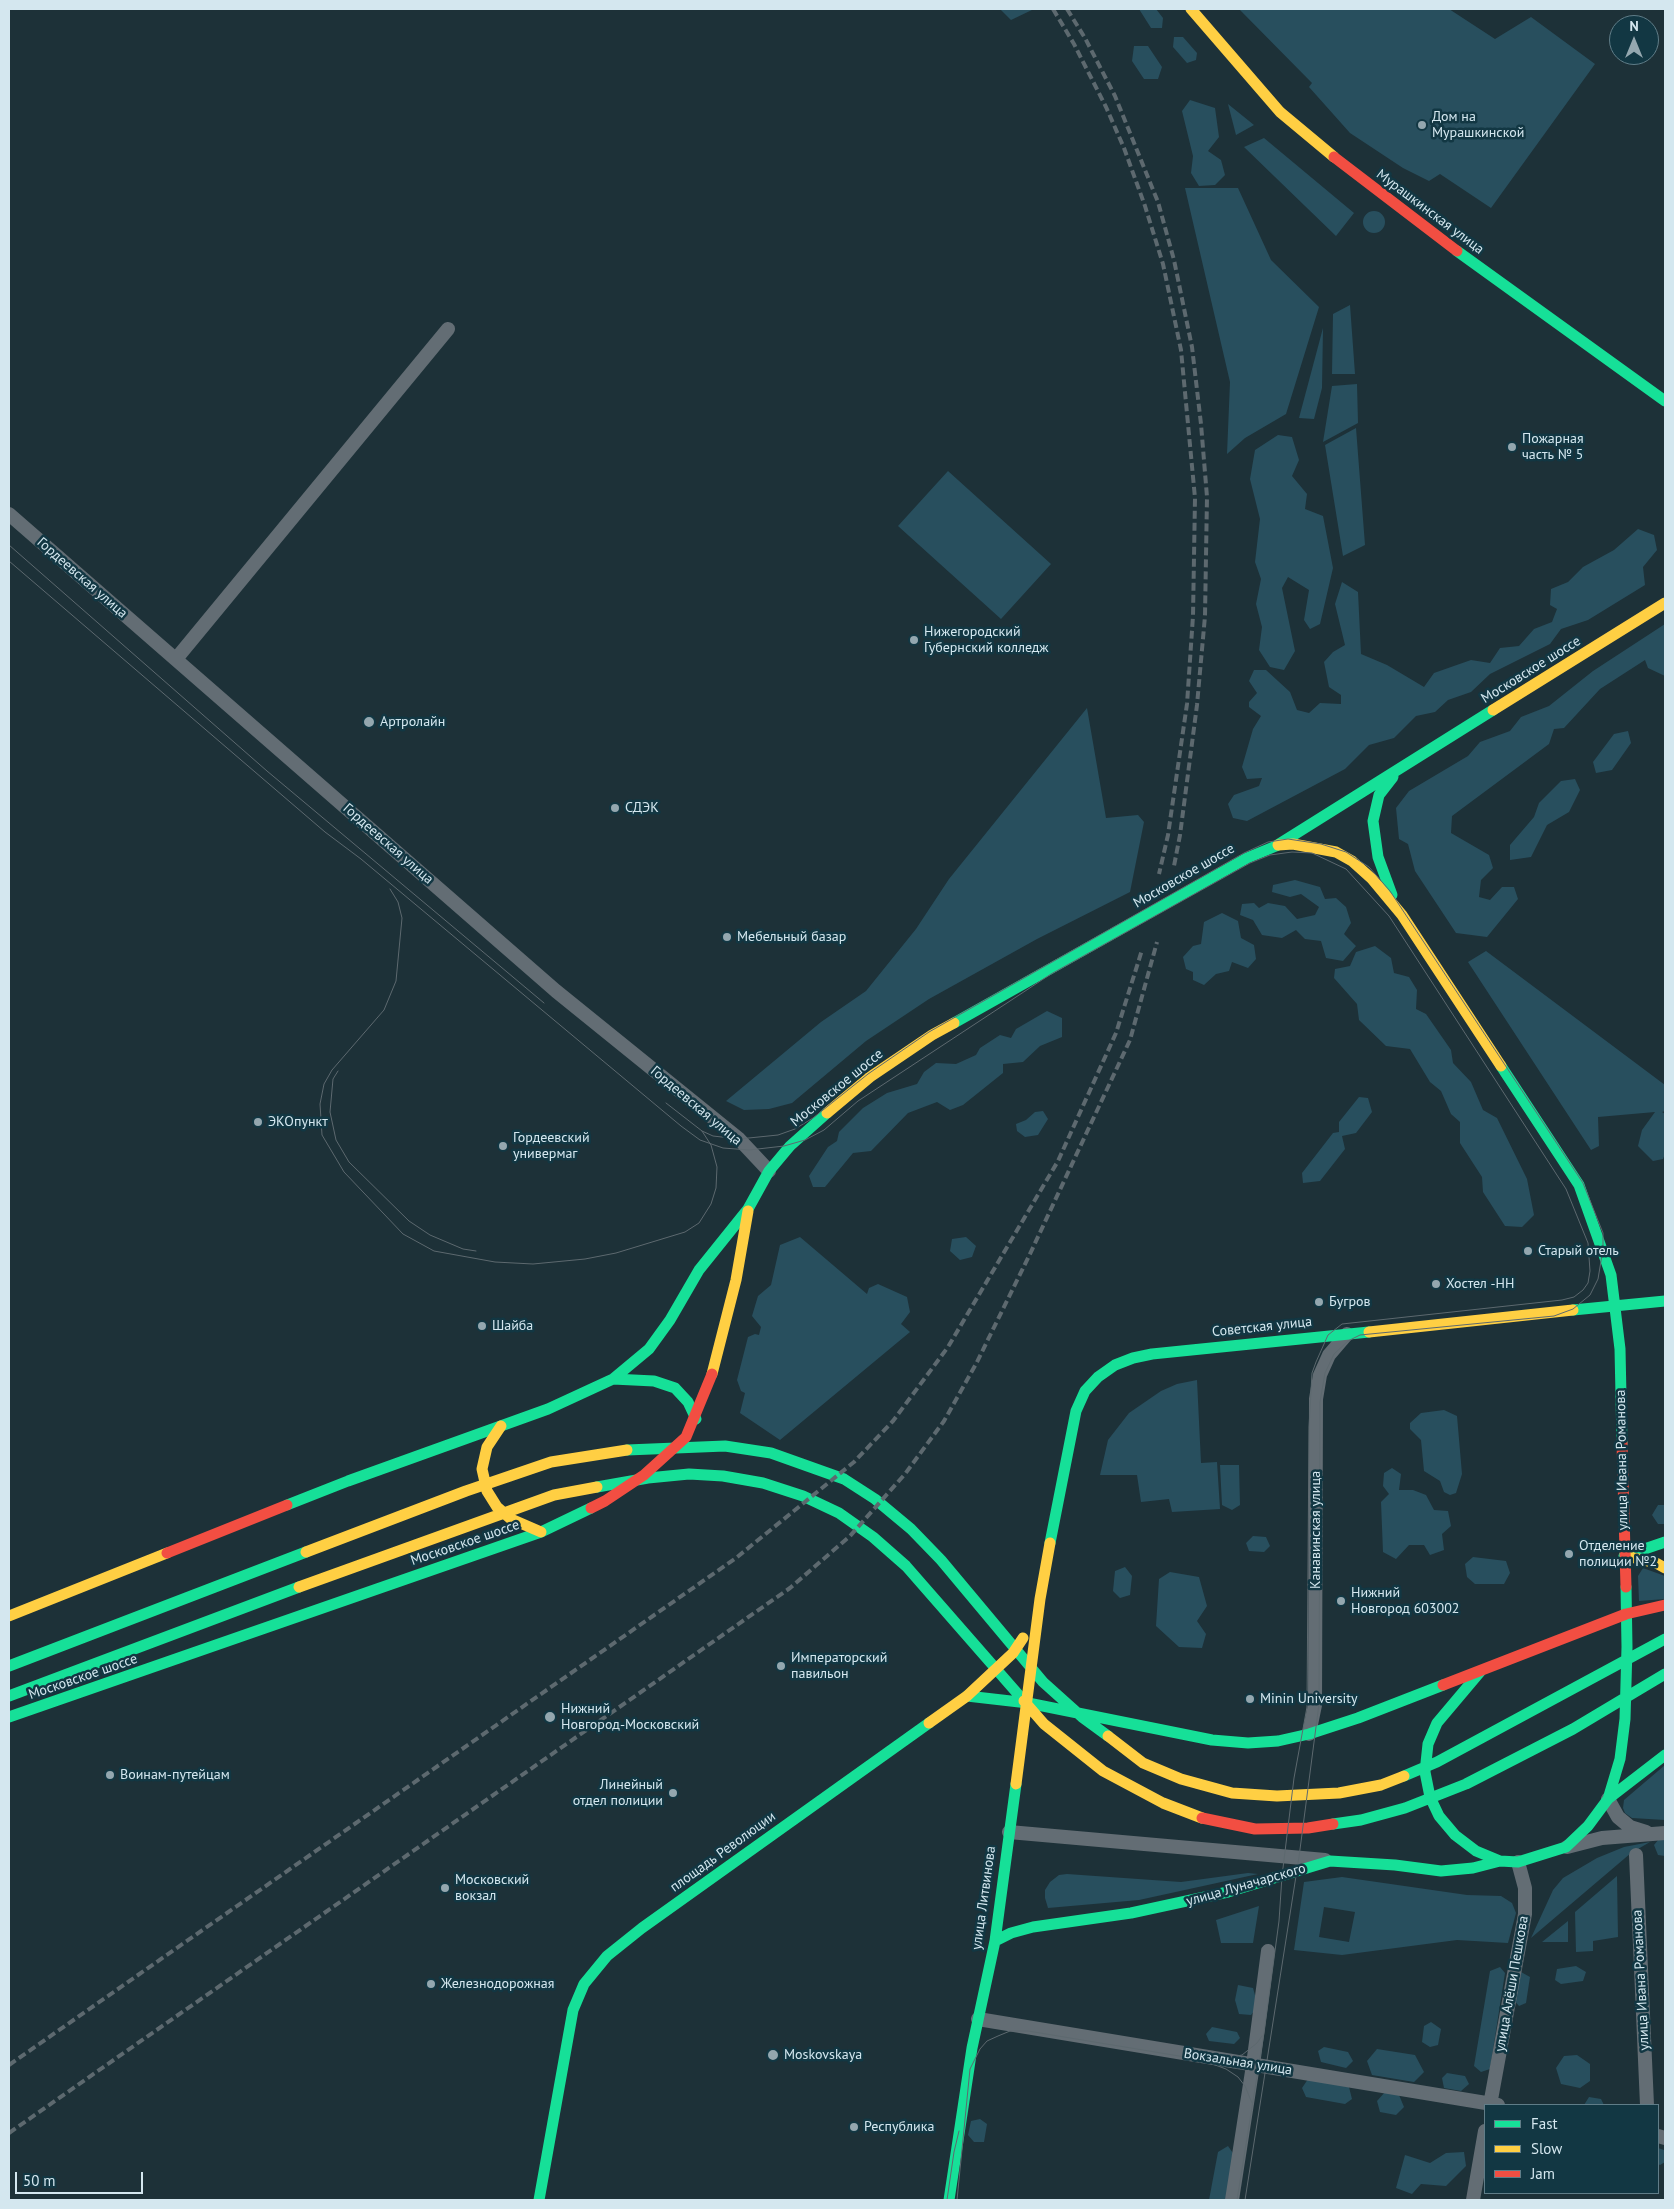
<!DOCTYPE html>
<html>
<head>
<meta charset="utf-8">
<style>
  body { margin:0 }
  #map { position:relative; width:1674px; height:2209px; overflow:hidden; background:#1d3138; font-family:"PT Sans",sans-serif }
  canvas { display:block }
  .frame { position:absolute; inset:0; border:10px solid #d4e7ef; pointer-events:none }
  .legend { position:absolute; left:1484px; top:2104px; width:175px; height:90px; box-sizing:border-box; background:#123743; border:1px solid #607d88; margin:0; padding:6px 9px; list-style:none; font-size:15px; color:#d4e7ef }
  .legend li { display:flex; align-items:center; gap:10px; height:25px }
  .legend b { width:25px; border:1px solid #607d88 }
  .north { position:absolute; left:1609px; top:15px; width:50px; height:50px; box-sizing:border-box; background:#123743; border:1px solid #607d88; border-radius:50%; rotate:0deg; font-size:14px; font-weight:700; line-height:20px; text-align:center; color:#d4e7ef }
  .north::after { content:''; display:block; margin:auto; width:18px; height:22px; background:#94a7af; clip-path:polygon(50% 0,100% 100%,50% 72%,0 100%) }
  .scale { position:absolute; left:15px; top:2172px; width:128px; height:22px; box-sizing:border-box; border:2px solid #d4e7ef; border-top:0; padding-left:6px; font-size:15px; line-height:18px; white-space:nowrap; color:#d4e7ef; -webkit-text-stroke:4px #123743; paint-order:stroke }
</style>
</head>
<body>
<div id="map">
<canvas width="1674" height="2209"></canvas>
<div class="frame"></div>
<ul class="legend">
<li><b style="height:6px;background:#16e098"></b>Fast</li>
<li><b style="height:6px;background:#ffcf43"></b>Slow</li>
<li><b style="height:6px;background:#f24e42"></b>Jam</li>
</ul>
<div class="north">N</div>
<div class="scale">50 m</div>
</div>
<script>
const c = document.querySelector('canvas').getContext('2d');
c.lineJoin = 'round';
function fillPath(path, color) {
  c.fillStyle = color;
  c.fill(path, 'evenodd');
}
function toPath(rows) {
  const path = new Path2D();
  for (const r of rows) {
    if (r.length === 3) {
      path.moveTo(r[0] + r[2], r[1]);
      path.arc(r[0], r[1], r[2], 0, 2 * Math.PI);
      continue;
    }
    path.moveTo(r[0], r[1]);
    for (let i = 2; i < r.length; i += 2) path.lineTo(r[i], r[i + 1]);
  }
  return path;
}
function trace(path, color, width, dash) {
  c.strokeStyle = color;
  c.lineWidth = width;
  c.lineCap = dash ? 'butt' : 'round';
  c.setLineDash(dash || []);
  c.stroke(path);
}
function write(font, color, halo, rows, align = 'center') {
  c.font = font + ' "PT Sans",sans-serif';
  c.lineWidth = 5;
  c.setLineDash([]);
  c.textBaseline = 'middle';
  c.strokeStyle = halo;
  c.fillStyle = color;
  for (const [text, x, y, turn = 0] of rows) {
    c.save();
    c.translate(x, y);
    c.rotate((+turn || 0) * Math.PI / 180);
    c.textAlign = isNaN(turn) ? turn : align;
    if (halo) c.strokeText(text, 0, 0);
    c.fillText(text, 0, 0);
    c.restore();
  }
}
fillPath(toPath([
  [1000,9,1034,9,1011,20],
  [1139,9,1156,9,1163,18,1162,28,1151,28],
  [1239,9,1449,9,1495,39,1531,17,1595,64,1491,208,1440,174,1429,181,1403,168,1350,133,1309,87,1312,83],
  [1174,37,1183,37,1197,53,1196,60,1187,63,1173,47],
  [1134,46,1148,46,1162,67,1158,79,1144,79,1132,61],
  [1190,100,1215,108,1219,137,1208,151,1221,160,1225,175,1215,185,1199,186,1191,173,1193,156,1182,111],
  [1228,104,1254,125,1236,135],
  [1264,138,1354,213,1336,236,1244,147],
  [1185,188,1238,188,1271,260,1319,307,1286,414,1245,438,1227,454,1230,382],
  [1374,222,11],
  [1350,305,1355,374,1332,374,1333,314],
  [1323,328,1322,388,1314,419,1299,418],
  [1357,384,1358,423,1323,442,1332,386],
  [1356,428,1365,545,1343,556,1325,445],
  [1278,435,1292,437,1299,460,1292,476,1307,494,1305,509,1323,516,1333,568,1320,624,1310,629,1304,620,1309,590,1288,577,1282,588,1295,651,1284,670,1270,667,1259,650,1262,627,1256,604,1261,579,1255,562,1260,519,1250,479,1255,450],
  [948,471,1051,564,1001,619,898,526],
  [1638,529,1654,535,1657,550,1643,567,1645,585,1588,620,1561,629,1550,644,1490,674,1471,692,1448,700,1435,712,1416,716,1394,738,1369,745,1345,769,1247,821,1233,818,1228,804,1234,795,1259,786,1262,778,1247,779,1242,767,1253,729,1261,716,1249,707,1249,702,1257,693,1249,681,1254,670,1266,670,1290,692,1297,710,1309,713,1320,703,1341,704,1341,695,1329,687,1324,662,1333,652,1345,645,1335,604,1342,582,1358,592,1361,654,1387,665,1424,687,1434,673,1471,660,1490,663,1500,648,1519,646,1534,629,1552,622,1557,609,1550,605,1551,589,1568,582,1583,567,1614,550],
  [1665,624,1665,676,1648,668,1645,660,1600,689,1564,728,1554,729,1549,744,1452,816,1451,833,1489,855,1493,868,1481,880,1479,897,1490,900,1502,887,1514,887,1518,899,1487,937,1456,933,1415,871,1408,844,1399,839,1396,808,1409,791,1468,756,1480,742,1510,731,1521,717,1549,706,1593,671],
  [1087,708,1106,818,1138,815,1144,822,1130,892,1037,939,929,999,866,1041,792,1103,769,1109,744,1110,726,1101,821,1022,866,991,916,929,949,879],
  [1628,731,1631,743,1612,770,1596,773,1593,762,1614,734],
  [1575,779,1580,790,1569,812,1547,825,1531,857,1510,860,1510,845,1534,817,1539,803,1561,781],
  [1295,880,1320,887,1325,899,1336,898,1346,907,1351,923,1344,934,1356,946,1343,961,1326,958,1321,941,1305,939,1296,930,1282,938,1262,935,1253,920,1240,915,1242,904,1254,903,1259,908,1268,903,1285,906,1297,919,1315,915,1319,907,1301,894,1290,897,1272,892,1273,885],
  [1222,913,1238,921,1241,938,1254,945,1256,959,1248,968,1232,962,1229,971,1216,974,1204,985,1193,980,1193,972,1186,969,1183,957,1193,946,1201,944,1204,922],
  [1375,946,1391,958,1394,973,1409,977,1417,990,1416,1009,1426,1014,1451,1050,1453,1063,1471,1082,1483,1110,1497,1118,1527,1179,1534,1215,1522,1227,1505,1226,1483,1192,1482,1177,1460,1143,1460,1122,1451,1114,1441,1091,1430,1082,1410,1049,1386,1046,1359,1020,1357,1004,1334,978,1335,969,1350,966,1356,952],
  [1486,951,1665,1085,1665,1111,1662,1112,1665,1114,1665,1154,1663,1159,1653,1161,1638,1146,1642,1130,1655,1112,1598,1117,1599,1146,1591,1150,1468,962],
  [1047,1011,1062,1018,1062,1037,1040,1046,1023,1062,1003,1064,1003,1073,963,1105,950,1110,937,1102,908,1113,871,1151,853,1153,825,1187,813,1187,809,1176,828,1147,837,1141,839,1132,863,1108,887,1093,917,1084,924,1072,936,1063,956,1064,976,1055,980,1048,1000,1035,1011,1038,1016,1029],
  [1359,1097,1368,1098,1372,1112,1356,1133,1342,1136,1345,1149,1320,1181,1303,1183,1302,1173,1333,1133,1339,1132,1339,1122],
  [1043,1111,1048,1119,1038,1135,1025,1137,1017,1131,1016,1124,1026,1120,1035,1112],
  [800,1237,867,1294,869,1288,878,1284,907,1297,910,1312,901,1324,910,1332,780,1440,740,1413,745,1393,741,1391,737,1380,748,1337,755,1334,759,1335,761,1327,752,1316,758,1296,771,1285,780,1245],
  [966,1237,976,1246,972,1257,960,1260,950,1251,952,1239],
  [1197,1380,1201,1463,1217,1462,1220,1509,1172,1512,1169,1499,1141,1502,1137,1475,1100,1475,1108,1440,1129,1413,1161,1391,1177,1384],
  [1444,1410,1457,1416,1462,1474,1456,1493,1450,1495,1444,1492,1440,1481,1424,1471,1421,1440,1410,1429,1410,1423,1421,1413],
  [1220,1465,1239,1465,1240,1505,1232,1510,1222,1505],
  [1392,1468,1401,1474,1399,1490,1413,1490,1426,1495,1434,1510,1448,1511,1451,1526,1442,1534,1444,1550,1430,1555,1424,1545,1409,1545,1396,1559,1383,1552,1381,1502,1389,1494,1383,1486,1384,1473],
  [1658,1505,1665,1505,1665,1524,1658,1524,1652,1515],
  [1253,1536,1266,1537,1270,1546,1264,1552,1249,1551,1246,1543],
  [1473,1557,1506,1561,1510,1573,1504,1584,1475,1584,1467,1577,1465,1564],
  [1125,1567,1132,1576,1130,1595,1120,1598,1113,1591,1115,1571],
  [1643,1568,1665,1576,1665,1599,1639,1601,1638,1576],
  [1170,1572,1199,1577,1207,1606,1197,1621,1206,1634,1202,1648,1179,1647,1156,1626,1159,1579],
  [1665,1765,1665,1820,1632,1818,1625,1813,1623,1808,1624,1800],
  [1659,1839,1665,1840,1665,1856,1658,1855,1654,1845],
  [1650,1842,1631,1853,1531,1938,1553,1890,1563,1878,1597,1858,1624,1847],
  [1248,1873,1258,1874,1139,1900,1048,1908,1045,1898,1045,1890,1050,1882,1059,1875,1067,1874,1181,1882],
  [1617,1876,1618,1937,1593,1941,1593,1951,1576,1952,1575,1912],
  [1342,1877,1467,1895,1501,1896,1512,1903,1516,1913,1508,1943,1457,1940,1342,1955,1294,1950,1304,1882],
  [1324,1907,1355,1912,1349,1942,1319,1937],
  [1259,1906,1253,1943,1221,1943,1216,1920],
  [1568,1921,1568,1942,1542,1942],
  [1576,1966,1586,1972,1583,1981,1561,1984,1555,1980,1557,1969],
  [1500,1967,1505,1973,1490,2069,1481,2072,1474,2066,1490,1971],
  [1521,1972,1530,1977,1526,2003,1519,2006,1513,1999],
  [1238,1985,1253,1988,1258,2006,1251,2015,1239,2014,1235,2000],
  [1431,2022,1441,2029,1438,2045,1430,2047,1422,2042,1424,2026],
  [1212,2027,1237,2032,1240,2038,1234,2044,1209,2041,1206,2034],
  [1324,2047,1348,2052,1353,2061,1346,2068,1321,2062,1318,2051],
  [1377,2049,1415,2055,1424,2072,1414,2082,1372,2075,1367,2061],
  [1577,2055,1590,2064,1590,2081,1580,2088,1561,2084,1556,2068,1564,2056],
  [1447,2073,1465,2076,1469,2084,1461,2091,1444,2088,1442,2078],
  [1308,2079,1349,2087,1352,2099,1345,2104,1306,2097,1302,2088],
  [1385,2092,1399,2095,1404,2107,1396,2115,1380,2112,1377,2101],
  [1589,2097,1601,2099,1604,2105,1584,2105],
  [980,2119,987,2124,984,2142,974,2142,968,2135,971,2121],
  [1228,2146,1235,2156,1228,2200,1209,2200,1218,2152],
  [1658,2148,1664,2150,1665,2152,1665,2162,1660,2165,1658,2164],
  [1464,2152,1466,2166,1446,2186,1421,2184,1412,2194,1396,2188,1405,2155,1430,2163,1446,2153]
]), '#284f5e');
trace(toPath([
  [9,514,556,991,739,1139,769,1171],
  [176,659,448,329],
  [1309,1734,1315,1705,1316,1399,1320,1375,1329,1355,1347,1334],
  [1608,1799,1618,1817,1630,1827,1646,1832],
  [1009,1832,1325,1860],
  [1567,1847,1602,1838,1665,1833],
  [1636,1855,1647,2105],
  [978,2019,1498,2105],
  [1490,2105,1525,1914,1525,1888,1518,1862],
  [1658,2136,1665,2138],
  [1232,2200,1253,2065,1268,1951],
  [1473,2200,1485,2131]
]), '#636d74', 14);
trace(toPath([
  [1457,251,1665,401],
  [1392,895,1378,857,1373,821,1379,795,1393,777],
  [954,1023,1247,858,1276,846,1493,710],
  [1501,1066,1579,1185,1611,1275,1620,1349,1622,1443],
  [1573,1310,1665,1301],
  [613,1379,654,1381,675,1388,688,1402,696,1419],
  [627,1450,725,1446,771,1453,844,1479,875,1499,911,1529,941,1560,1043,1682,1082,1717,1108,1736],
  [597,1487,648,1478,689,1474,723,1476,763,1483,803,1496,839,1513,873,1537,906,1566,1024,1701],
  [287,1505,348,1481,548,1409,613,1379,649,1349,670,1320,699,1270,748,1209,769,1171,790,1146,827,1113],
  [1050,1543,1076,1411,1085,1391,1098,1377,1115,1365,1133,1358,1152,1354,1369,1332],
  [1624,1556,1665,1542],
  [9,1666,306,1552],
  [1480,1672,1437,1723,1428,1744,1425,1772,1430,1797,1439,1816,1455,1835,1476,1851,1500,1861,1518,1862,1566,1847,1588,1826,1608,1799,1665,1755],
  [9,1696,299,1587],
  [967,1696,1028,1703,1212,1740,1248,1743,1278,1741,1309,1734,1358,1718,1443,1685],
  [9,1717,541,1532,591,1508],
  [1404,1776,1437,1762,1665,1639],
  [1608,1799,1620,1759,1625,1719,1627,1647,1626,1587],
  [1333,1824,1361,1820,1405,1808,1466,1784,1573,1729,1665,1674],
  [995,1941,1011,1933,1033,1927,1131,1913,1228,1892,1330,1861,1395,1865,1441,1871,1473,1868,1500,1861],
  [539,2200,573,2010,584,1984,607,1956,642,1928,929,1723],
  [949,2200,972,2048,995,1941,1016,1784]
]), '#16e098', 11);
trace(toPath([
  [1191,9,1280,112,1334,157],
  [1493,710,1665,603],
  [1278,845,1293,844,1336,852,1352,861,1372,879,1402,915,1501,1066],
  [827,1113,870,1077,932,1035,954,1023],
  [1369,1332,1573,1310],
  [712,1374,736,1280,748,1211],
  [501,1426,487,1447,482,1469,487,1491,497,1507,511,1519,541,1532],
  [306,1552,466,1491,551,1462,627,1450],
  [1626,1556,1656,1563,1665,1568],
  [299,1587,554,1495,597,1487],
  [9,1616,167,1553],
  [1024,1701,1044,1724,1103,1771,1163,1803,1202,1818],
  [929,1723,967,1696,1013,1653,1023,1638],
  [1108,1736,1143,1763,1181,1779,1232,1793,1277,1796,1339,1793,1381,1785,1404,1776],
  [1016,1784,1040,1599,1050,1543]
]), '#ffcf43', 11);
trace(toPath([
  [1334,157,1457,251],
  [1622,1443,1626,1587],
  [591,1508,605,1501,644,1475,686,1437,712,1374],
  [167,1553,287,1505],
  [1443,1685,1626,1614,1665,1605],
  [1202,1818,1255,1829,1308,1828,1333,1824]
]), '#f24e42', 11);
trace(toPath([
  [9,545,267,771,544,1003],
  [9,561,325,832,361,859,681,1126,700,1140,723,1148,749,1150,784,1146,805,1140,824,1130,858,1101,1051,974,1250,863,1270,855,1292,852,1312,853,1346,869,1389,916,1566,1189,1588,1243,1590,1271,1588,1283,1583,1290,1574,1297,1562,1300,1342,1324,1328,1335,1316,1362,1312,1373,1309,1427,1307,1707,1294,1778,1282,1876,1279,1921,1264,2033,1237,2200],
  [390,889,398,902,402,918,396,981,384,1010,332,1070,324,1084,320,1104,322,1135,344,1172,403,1234,434,1251,495,1262,533,1264,585,1259,616,1253,685,1232,699,1223,711,1204,716,1188,717,1167,711,1145,702,1131,666,1103],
  [338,1071,333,1079,330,1112,336,1140,349,1162,409,1221,430,1235,463,1249,476,1251],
  [702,1131,713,1136,739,1139,778,1135,795,1129,813,1118,868,1074,929,1032,1244,853,1268,842,1288,839,1321,844,1346,852,1369,867,1390,891,1583,1183,1603,1233,1603,1249,1598,1279,1590,1295,1573,1309,1554,1316,1360,1335,1348,1341,1334,1354,1325,1373,1320,1402,1319,1704,1299,1857,1245,2200],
  [1207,2062,1226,2069,1238,2077,1245,2086,1252,2103],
  [947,2200,954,2152,959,2131],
  [957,2200,970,2069,980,2049,987,2041,998,2036,1010,2031,1028,2031,1197,2059,1221,2059,1242,2055,1257,2043,1262,2036]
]), '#5d696f', 1);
trace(toPath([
  [1053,9,1074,44,1106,107,1124,148,1145,206,1163,264,1181,350,1195,498,1193,616,1187,704,1168,835,1159,874],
  [1067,9,1085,38,1115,96,1158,202,1174,260,1192,347,1201,424,1207,497,1205,616,1197,705,1180,835,1174,866],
  [9,2065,736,1558,854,1462,893,1421,948,1347,1058,1161,1116,1033,1142,950],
  [9,2133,790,1588,850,1536,905,1474,944,1421,976,1364,1029,1256,1130,1040,1157,942]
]), '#5d696f', 4, [8, 4]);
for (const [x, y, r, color] of [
  [1422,125,5,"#94a7af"],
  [1512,447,5,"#94a7af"],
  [914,640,5,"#94a7af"],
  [369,722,6,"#94a7af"],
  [615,808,5,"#94a7af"],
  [727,937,5,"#94a7af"],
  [258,1122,5,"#94a7af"],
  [503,1146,5,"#94a7af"],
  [1528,1251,5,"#94a7af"],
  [1436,1284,5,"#94a7af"],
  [1319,1302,5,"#94a7af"],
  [482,1326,5,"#94a7af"],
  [1569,1554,5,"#94a7af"],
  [1341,1601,5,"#94a7af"],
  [781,1666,5,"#94a7af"],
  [1250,1699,5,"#94a7af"],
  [550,1717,6,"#94a7af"],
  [110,1775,5,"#94a7af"],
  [673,1793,5,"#94a7af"],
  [445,1888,5,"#94a7af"],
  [431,1984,5,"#94a7af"],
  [773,2055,6,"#94a7af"],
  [854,2127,5,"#94a7af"]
]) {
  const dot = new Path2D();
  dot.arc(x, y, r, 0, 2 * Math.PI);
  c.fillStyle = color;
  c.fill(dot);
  trace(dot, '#123743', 2);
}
write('14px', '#d4e7ef', '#123743', [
  ["Дом на",1432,117],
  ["Мурашкинской",1432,133],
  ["Пожарная",1522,439],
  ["часть № 5",1522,455],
  ["Нижегородский",924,632],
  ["Губернский колледж",924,648],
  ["Артролайн",380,722],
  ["СДЭК",625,808],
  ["Мебельный базар",737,937],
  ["ЭКОпункт",268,1122],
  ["Гордеевский",513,1138],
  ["универмаг",513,1154],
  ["Старый отель",1538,1251],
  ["Хостел -НН",1446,1284],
  ["Бугров",1329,1302],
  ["Шайба",492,1326],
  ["Отделение",1579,1546],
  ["полиции №2",1579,1562],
  ["Нижний",1351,1593],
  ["Новгород 603002",1351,1609],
  ["Императорский",791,1658],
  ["павильон",791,1674],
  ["Minin University",1260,1699],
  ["Нижний",561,1709],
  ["Новгород-Московский",561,1725],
  ["Воинам-путейцам",120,1775],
  ["Линейный",663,1785,"right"],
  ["отдел полиции",663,1801,"right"],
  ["Московский",455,1880],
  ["вокзал",455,1896],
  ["Железнодорожная",441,1984],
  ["Moskovskaya",784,2055],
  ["Республика",864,2127]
], 'left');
write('14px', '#d4e7ef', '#123743', [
  ["Мурашкинская улица",1430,212,37],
  ["Гордеевская улица",82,578,41],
  ["Московское шоссе",1531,670,-32],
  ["Гордеевская улица",388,844,41],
  ["Московское шоссе",1184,876,-30],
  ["Московское шоссе",837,1088,-39],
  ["Гордеевская улица",696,1106,40],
  ["Советская улица",1262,1327,-6],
  ["улица Ивана Романова",1622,1460,-91],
  ["Канавинская улица",1316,1530,-90],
  ["Московское шоссе",465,1543,-19],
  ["Московское шоссе",83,1677,-19],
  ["площадь Революции",723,1852,-36],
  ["улица Луначарского",1246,1885,-16],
  ["улица Литвинова",984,1898,-82],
  ["улица Ивана Романова",1641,1980,-93],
  ["улица Алёши Пешкова",1512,1984,-80],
  ["Вокзальная улица",1238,2062,9]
]);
</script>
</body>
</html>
